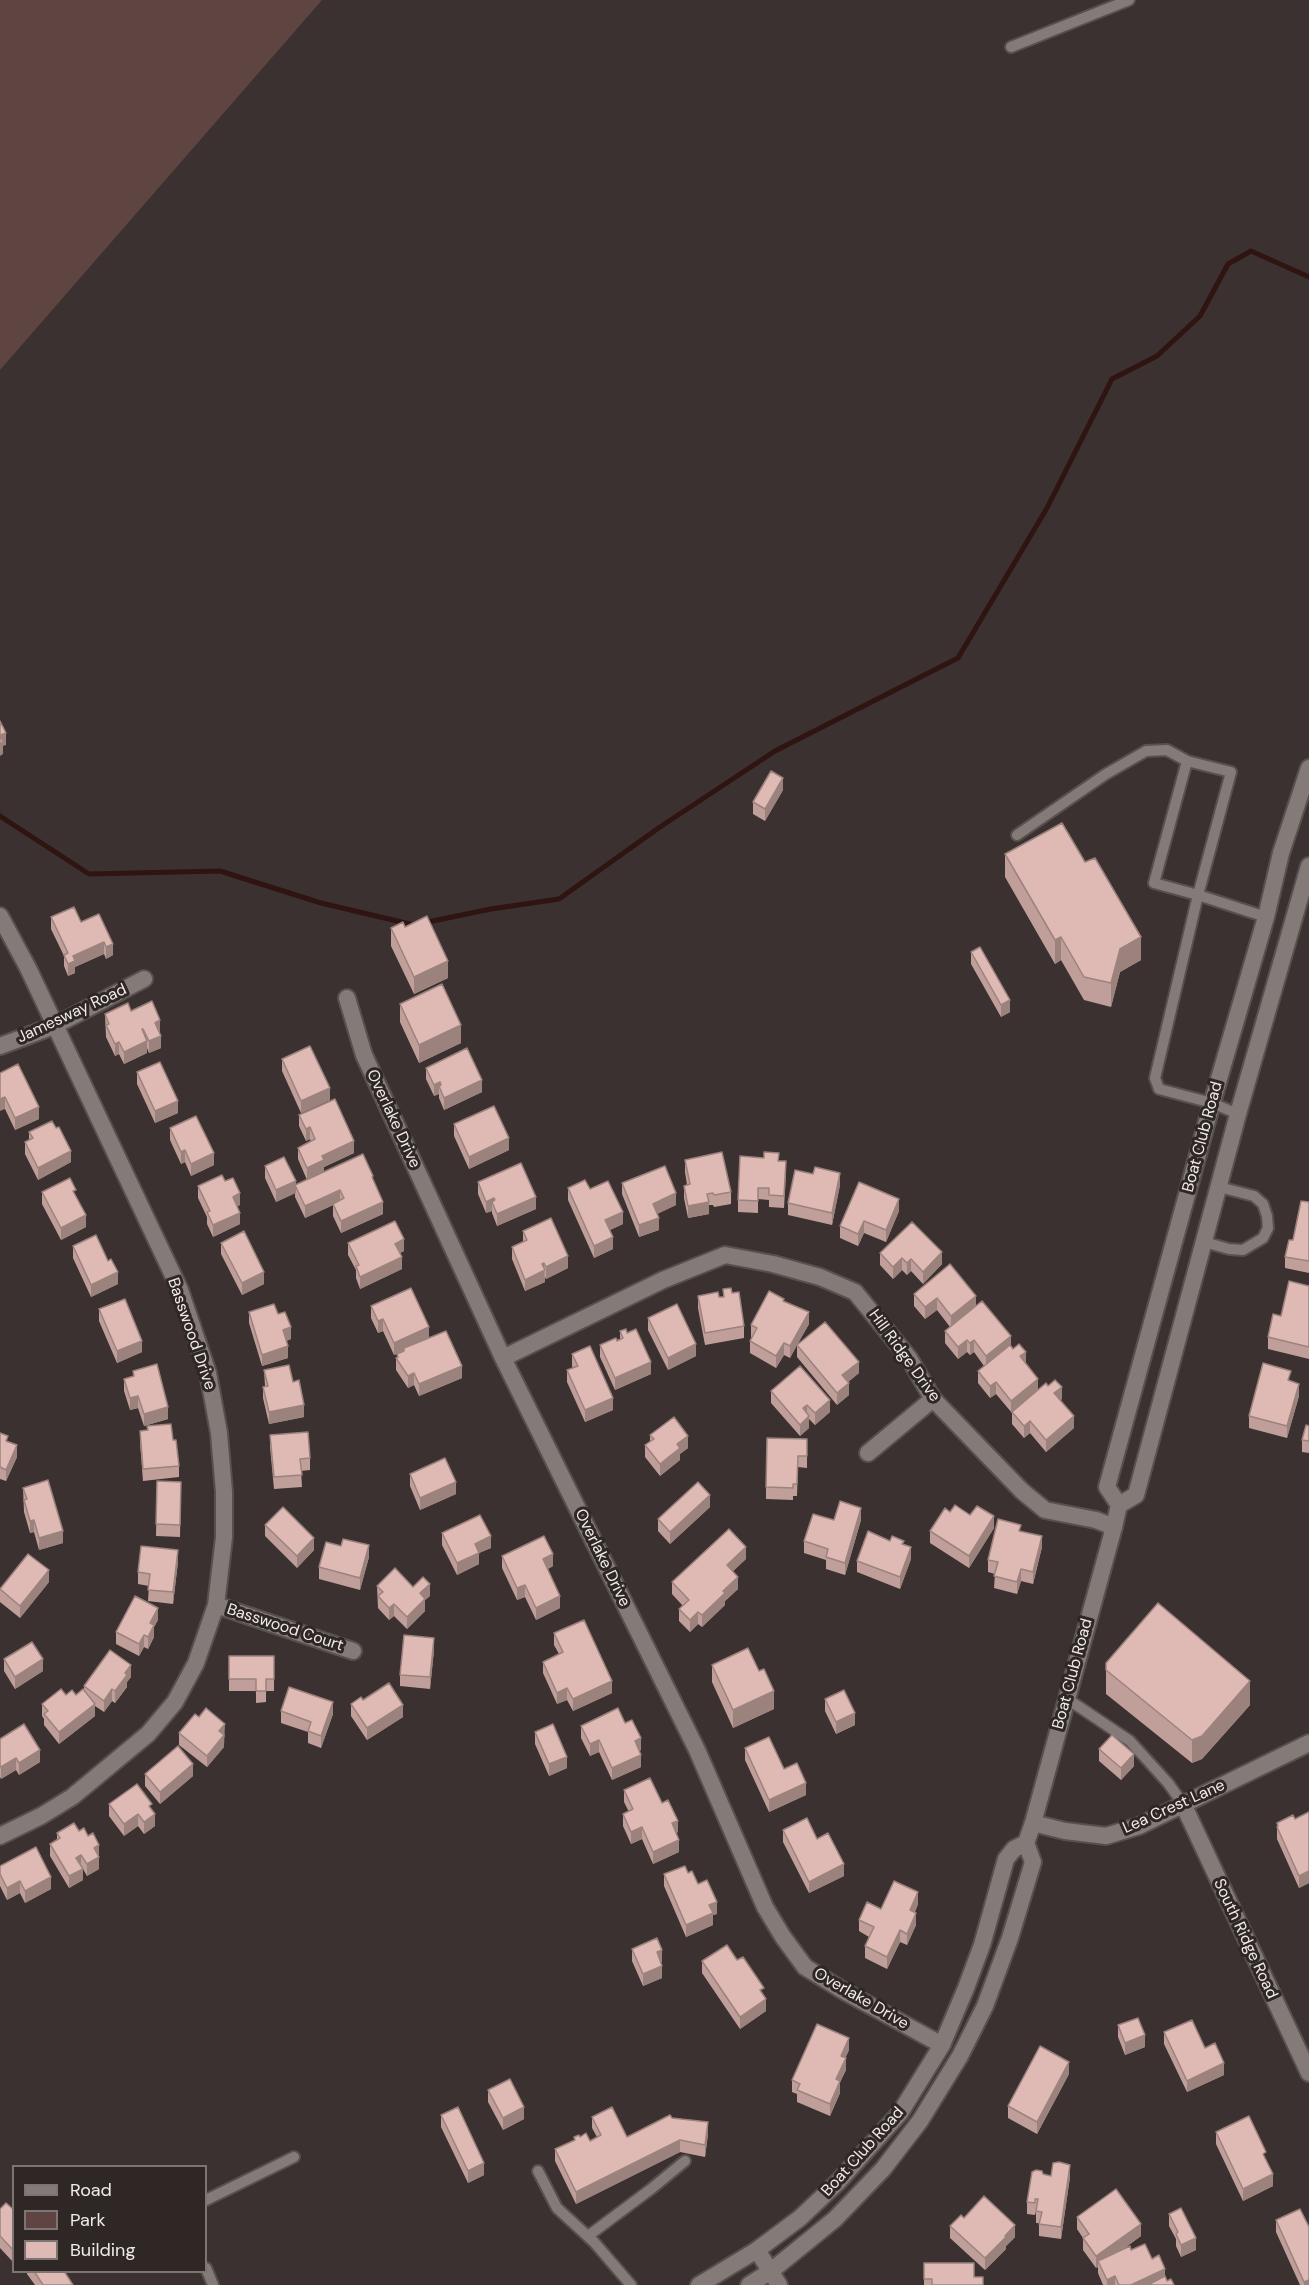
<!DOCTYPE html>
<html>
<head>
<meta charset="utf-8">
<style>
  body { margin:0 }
  #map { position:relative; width:1309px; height:2285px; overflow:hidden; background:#3a3130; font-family:"DM Sans",sans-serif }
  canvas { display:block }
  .legend { position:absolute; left:12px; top:2165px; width:195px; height:108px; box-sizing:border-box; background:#2f2726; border:2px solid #7c7574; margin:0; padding:8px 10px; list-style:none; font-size:18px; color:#f0ebea }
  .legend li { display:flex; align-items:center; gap:12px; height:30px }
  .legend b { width:30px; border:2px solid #7c7574 }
</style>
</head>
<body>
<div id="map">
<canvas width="1309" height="2285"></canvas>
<ul class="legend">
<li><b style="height:8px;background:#847b79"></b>Road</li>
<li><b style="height:16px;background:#5f4541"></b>Park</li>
<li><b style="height:16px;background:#dfb9b3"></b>Building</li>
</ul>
</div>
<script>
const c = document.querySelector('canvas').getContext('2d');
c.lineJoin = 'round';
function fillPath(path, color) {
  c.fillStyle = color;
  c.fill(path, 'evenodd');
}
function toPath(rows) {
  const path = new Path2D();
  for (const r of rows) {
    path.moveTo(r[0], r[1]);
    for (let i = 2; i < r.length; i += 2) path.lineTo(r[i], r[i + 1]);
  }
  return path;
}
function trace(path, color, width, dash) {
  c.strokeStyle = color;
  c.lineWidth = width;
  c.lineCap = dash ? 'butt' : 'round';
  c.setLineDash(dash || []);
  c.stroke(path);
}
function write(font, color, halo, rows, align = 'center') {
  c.font = font + ' "DM Sans",sans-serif';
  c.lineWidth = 6;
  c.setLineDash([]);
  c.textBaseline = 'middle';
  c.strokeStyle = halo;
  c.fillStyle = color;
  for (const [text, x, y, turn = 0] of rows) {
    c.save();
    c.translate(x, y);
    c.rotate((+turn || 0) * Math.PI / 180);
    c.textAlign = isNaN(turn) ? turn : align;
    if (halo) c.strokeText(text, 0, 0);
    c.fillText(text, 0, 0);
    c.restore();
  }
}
fillPath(toPath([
  [0,0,322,0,0,370]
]), '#5f4541');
trace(toPath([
  [0,816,89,874,220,871,321,903,414,925],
  [423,923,491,909,559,899,660,827,775,751,958,658,1047,508,1112,379,1157,356,1200,316,1228,264,1251,251,1309,277]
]), '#2f1411', 5);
const service = toPath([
  [1011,47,1129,0],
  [1017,835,1106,774,1146,751,1167,750,1187,761],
  [1238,1114,1212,1103,1159,1089,1155,1078,1198,895,1231,772,1187,761,1154,883,1198,895,1266,917],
  [1204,1242,1229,1249,1243,1250,1263,1238,1268,1228,1267,1216,1263,1204,1254,1196,1219,1187],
  [1066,1698,1130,1741,1168,1783,1183,1804],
  [538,2171,557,2208,594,2242,631,2285],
  [206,2200,294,2157],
  [588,2236,651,2189,685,2161],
  [206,2268,213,2285]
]);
const minor = toPath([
  [0,916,28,968,180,1290,208,1373,219,1433,224,1492,224,1537,216,1605,196,1663,175,1702,148,1734,72,1797,41,1816,0,1836],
  [347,998,364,1055,503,1358,697,1750,765,1907,783,1937,805,1967,842,1990,942,2045],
  [0,1046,54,1026,144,979],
  [503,1358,663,1280,725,1255,773,1264,820,1277,855,1292,909,1358,933,1399,1022,1491,1045,1510,1096,1520,1114,1527],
  [868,1453,933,1399],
  [216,1605,353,1651],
  [1183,1804,1309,2073],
  [1033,1823,1065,1831,1106,1836,1139,1826,1309,1743],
  [757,2250,779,2285]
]);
const secondary = toPath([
  [1119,1505,1136,1495,1238,1114,1309,866],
  [699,2285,757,2250,800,2218,838,2182,900,2113,942,2045,966,1988,982,1945,1006,1859,1014,1849,1026,1843,1033,1823,1114,1527,1119,1505,1107,1487,1212,1103,1266,917,1281,853,1309,768],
  [749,2285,771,2271,835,2219,883,2169,920,2121,960,2056,985,2006,1010,1938,1033,1862,1026,1843]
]);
trace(service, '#57504f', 14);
trace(minor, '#57504f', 20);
trace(secondary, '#57504f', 20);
trace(service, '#847b79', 10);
trace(minor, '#847b79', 16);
trace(secondary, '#847b79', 16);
fillPath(toPath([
  [783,790,765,821,753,814,753,802],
  [1005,854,1141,960,1120,972,1111,1007,1084,1000,1061,960,1055,964,1005,877],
  [99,914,113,955,106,959,104,954,75,967,75,973,68,976,64,966,64,956,51,929,51,917,81,922],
  [405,927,448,978,414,994,391,946,391,928],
  [971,952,1010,1012,1001,1017,971,964],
  [400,1004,461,1043,419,1063,400,1022],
  [131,1011,160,1032,159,1032,161,1048,149,1053,147,1048,147,1053,124,1064,119,1054,115,1056,106,1037,105,1014],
  [282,1059,330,1100,301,1113,282,1071],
  [426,1068,482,1092,444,1110,439,1098,439,1094,434,1096,426,1079],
  [137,1072,178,1113,155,1123,137,1084],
  [0,1073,39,1119,15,1130,5,1109],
  [299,1115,354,1153,324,1167,307,1180,298,1159,298,1148,311,1142,310,1139,306,1141,299,1126],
  [454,1124,509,1150,469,1169,454,1136],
  [170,1128,214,1165,191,1176,185,1162,181,1164,170,1140],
  [29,1132,71,1162,38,1180,25,1154,25,1142,29,1140],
  [685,1160,731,1192,731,1204,714,1207,713,1205,709,1205,709,1214,688,1218,684,1198,684,1186,687,1185,685,1172],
  [779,1161,786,1173,784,1208,769,1207,769,1200,758,1199,758,1213,738,1212,738,1200],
  [265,1166,296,1185,373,1181,383,1214,341,1233,333,1216,333,1205,305,1218,295,1197,295,1193,276,1202,265,1178],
  [225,1181,240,1205,237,1206,240,1224,213,1237,207,1224,207,1217,198,1198,198,1186],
  [478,1182,536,1209,497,1226,492,1213,492,1211,486,1213,478,1194],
  [622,1183,676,1205,657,1214,659,1230,639,1237,622,1194],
  [840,1185,832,1225,788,1215,788,1203],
  [568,1188,590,1189,623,1224,610,1230,613,1249,594,1258,568,1200],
  [42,1192,76,1198,86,1227,61,1240,42,1204],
  [1309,1202,1309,1273,1285,1268,1285,1257],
  [899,1211,886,1242,864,1233,858,1246,840,1238,840,1226],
  [523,1231,568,1268,546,1279,545,1277,545,1282,525,1291,512,1259,512,1247,523,1242],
  [221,1243,264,1284,242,1295,221,1254],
  [348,1243,404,1251,400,1253,402,1269,360,1289,356,1278,356,1270,348,1255],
  [73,1246,118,1284,91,1297,73,1258],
  [880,1253,942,1264,923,1284,911,1271,907,1275,902,1270,893,1279,880,1265],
  [1309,1286,1309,1359,1268,1349,1268,1337,1281,1316],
  [723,1289,732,1293,744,1326,744,1338,705,1345,698,1308,698,1296,719,1297,723,1297],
  [914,1294,976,1306,1026,1363,1038,1390,1062,1399,1060,1400,1074,1428,1046,1452,1030,1433,1024,1438,1012,1424,1012,1413,996,1394,990,1398,978,1383,978,1371,984,1366,974,1352,970,1355,967,1352,958,1359,945,1343,945,1331,950,1327,937,1310,925,1319,914,1306],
  [784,1301,809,1324,797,1345,859,1373,848,1382,849,1395,837,1405,797,1357,797,1345,790,1358,784,1355,776,1368,750,1353,750,1341,752,1337,751,1337,751,1325],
  [371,1306,429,1338,462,1378,419,1396,414,1385,408,1388,396,1370,396,1358,397,1358,397,1354,404,1351,394,1355,383,1331,378,1333,371,1318],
  [99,1309,142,1352,117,1363,99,1321],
  [249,1312,278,1314,291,1339,286,1341,288,1358,262,1366,249,1323],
  [648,1318,696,1356,668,1370,648,1330],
  [620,1331,627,1333,651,1374,615,1390,600,1357,600,1345,620,1339],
  [572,1354,613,1410,585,1422,567,1382,567,1370,573,1368,572,1366],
  [264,1370,293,1382,304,1417,269,1424,263,1398,263,1387,265,1386],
  [133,1371,168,1419,144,1426,138,1408,130,1410,124,1391,124,1379,133,1377],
  [1291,1381,1299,1396,1287,1438,1249,1428,1249,1416],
  [771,1391,830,1412,815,1425,809,1419,809,1428,800,1436,771,1403],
  [1309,1426,1309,1453,1302,1452,1302,1440],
  [140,1431,173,1440,179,1466,179,1477,143,1481,140,1443],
  [0,1433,17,1457,6,1481,0,1479],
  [270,1435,310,1458,310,1470,301,1471,302,1487,274,1489,270,1447],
  [650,1435,688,1448,680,1454,680,1460,660,1476,645,1457,645,1445,650,1441],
  [807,1439,807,1468,798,1467,797,1496,793,1496,793,1500,766,1499,766,1487],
  [410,1474,456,1494,420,1510,410,1486],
  [157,1481,181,1482,180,1537,156,1536],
  [23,1488,63,1543,39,1550,34,1532,30,1533,24,1512],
  [710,1507,670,1544,658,1531,658,1519],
  [950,1512,970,1515,994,1528,969,1568,930,1543,930,1531],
  [834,1520,861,1520,845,1575,826,1569,826,1560,804,1553,804,1541],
  [265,1525,314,1550,297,1568,265,1536],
  [1021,1531,1042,1547,1033,1584,1021,1581,1017,1594,994,1588,995,1574,988,1572,988,1560],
  [442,1533,491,1548,479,1553,479,1564,457,1575,442,1545],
  [890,1541,904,1544,911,1559,900,1589,857,1572,857,1561],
  [502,1556,553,1566,548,1569,560,1608,536,1620,525,1597,517,1600,502,1568],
  [369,1557,360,1590,319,1579,319,1567],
  [746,1559,733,1571,738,1589,725,1601,725,1605,702,1627,698,1624,690,1632,679,1621,679,1609,683,1606,672,1594,672,1582],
  [178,1562,173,1604,148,1601,149,1586,138,1584,138,1572],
  [49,1582,20,1618,0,1602,0,1589],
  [377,1586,413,1587,430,1596,425,1600,425,1611,407,1629,394,1616,389,1620,378,1608],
  [158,1620,154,1627,154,1637,148,1649,144,1647,139,1656,116,1644,116,1632],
  [554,1633,612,1693,573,1711,567,1700,557,1704,543,1673,543,1662,559,1654,554,1645],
  [434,1650,430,1689,400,1686,400,1675],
  [229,1656,274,1656,274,1691,266,1691,266,1702,256,1703,256,1691,229,1691],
  [4,1659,43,1671,15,1689,4,1671],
  [1106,1663,1250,1705,1202,1759,1192,1763,1106,1694],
  [712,1665,774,1709,733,1728,712,1682],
  [131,1677,127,1682,127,1687,115,1703,112,1701,104,1712,95,1706,95,1716,59,1744,44,1725,44,1719,42,1716,42,1704,66,1695,76,1695,84,1690,84,1686],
  [825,1699,855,1725,836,1734,825,1711],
  [363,1700,403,1717,367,1740,351,1716,351,1704],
  [281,1711,333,1714,321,1748,308,1743,308,1732,281,1723],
  [199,1717,225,1736,224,1737,224,1747,207,1767,179,1745,179,1733],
  [625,1723,641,1750,639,1751,641,1767,612,1780,599,1752,590,1756,581,1738,581,1726],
  [535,1732,567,1768,549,1776,535,1744],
  [0,1739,40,1762,19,1775,16,1770,1,1779,0,1777],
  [745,1748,806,1795,769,1812,745,1760],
  [1099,1749,1134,1766,1121,1780,1099,1761],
  [145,1774,193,1776,160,1804,145,1786],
  [624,1790,662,1803,678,1832,676,1833,679,1852,653,1864,642,1839,631,1844,623,1826,623,1814,629,1812,624,1802],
  [109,1804,152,1810,155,1826,144,1834,138,1826,124,1836,109,1816],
  [1309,1813,1309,1883,1299,1888,1277,1839,1277,1823,1295,1819],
  [783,1830,817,1839,844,1876,809,1893,783,1842],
  [79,1831,99,1857,99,1869,87,1876,83,1869,83,1880,69,1888,50,1856,50,1844,57,1840,57,1833],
  [0,1866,51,1889,25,1903,20,1893,7,1900,0,1886],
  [688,1873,698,1884,717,1914,713,1915,713,1925,686,1937,664,1886,664,1874],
  [918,1904,915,1912,916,1925,907,1945,900,1942,887,1969,865,1958,865,1946,869,1937,859,1931,859,1920,881,1909],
  [632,1949,662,1962,661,1962,662,1978,643,1986,632,1961],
  [737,1960,764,1995,766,2011,740,2029,702,1973,702,1961],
  [1118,2025,1145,2047,1125,2055,1118,2037],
  [1164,2032,1224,2075,1187,2092,1164,2044],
  [849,2050,845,2058,846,2070,840,2082,840,2093,830,2116,797,2102,797,2094,792,2092,792,2080],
  [1069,2074,1037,2134,1008,2118,1008,2106],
  [488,2090,524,2119,503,2130,488,2102],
  [441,2115,484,2175,468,2183,441,2127],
  [592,2117,627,2137,672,2118,708,2134,705,2157,680,2152,576,2204,555,2161,555,2149,574,2141,574,2137,580,2137,590,2141,597,2137,592,2128],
  [1216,2132,1266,2160,1273,2186,1243,2201,1216,2144],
  [1043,2174,1051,2176,1070,2177,1061,2239,1039,2236,1039,2223,1036,2223,1036,2211,1035,2215,1027,2214,1027,2202],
  [0,2209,14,2210,14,2263,0,2248],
  [1169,2214,1196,2250,1181,2257,1176,2246,1176,2239,1169,2226],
  [1077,2217,1141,2236,1122,2250,1131,2250,1152,2259,1165,2276,1167,2281,1174,2285,1103,2285,1098,2273,1098,2267,1096,2268,1083,2250,1083,2238,1077,2229],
  [964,2218,1015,2237,1006,2246,1006,2249,985,2270,950,2238,950,2226],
  [1276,2220,1309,2285,1300,2285,1276,2232],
  [924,2263,974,2277,983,2285,924,2285],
  [27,2271,64,2271,73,2285,35,2285,27,2274]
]), '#c09f9a');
fillPath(toPath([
  [6,733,6,745,3,746,3,754,0,756,0,735],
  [783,778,783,790,765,821,765,809],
  [1061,937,1061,960,1055,964,1055,940],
  [1141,937,1141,960,1120,972,1111,1007,1111,983,1120,949],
  [104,942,104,954,75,967,75,973,68,976,68,964,73,956],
  [113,944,113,955,106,959,106,947],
  [448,961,448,978,414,994,414,977],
  [1010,1000,1010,1012,1001,1017,1001,1005],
  [160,1020,160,1032,155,1034,155,1023],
  [461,1025,461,1043,419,1063,419,1045],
  [161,1036,161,1048,149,1053,149,1041],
  [147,1041,147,1053,124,1064,124,1052],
  [119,1042,119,1054,115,1056,115,1044],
  [482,1080,482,1092,444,1110,444,1098],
  [440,1082,440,1088,439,1086,439,1094,434,1096,434,1085],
  [330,1088,330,1100,301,1113,301,1101],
  [5,1097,5,1109,0,1111,0,1099],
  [178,1101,178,1113,155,1123,155,1111],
  [39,1107,39,1119,15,1130,15,1118],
  [310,1127,310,1139,306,1141,306,1129],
  [509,1138,509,1150,469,1169,469,1157],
  [354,1141,354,1153,324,1167,324,1172,307,1180,307,1168,322,1156],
  [185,1150,185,1162,181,1164,181,1152],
  [71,1151,71,1162,38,1180,38,1168],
  [214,1153,214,1165,191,1176,191,1164],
  [840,1173,840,1185,832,1225,832,1213],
  [296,1181,296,1193,276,1202,276,1190],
  [340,1190,340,1202,305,1218,305,1206],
  [240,1193,240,1205,233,1209,233,1197],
  [676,1193,676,1205,653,1216,653,1204],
  [536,1197,536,1209,497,1226,497,1214],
  [494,1198,494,1205,492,1202,492,1211,486,1213,486,1202],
  [899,1199,899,1211,886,1242,886,1230],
  [383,1202,383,1214,341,1233,341,1221],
  [709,1202,709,1214,688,1218,688,1206],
  [623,1212,623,1224,605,1232,605,1220],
  [240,1213,240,1224,213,1237,213,1225],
  [86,1215,86,1227,61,1240,61,1228],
  [659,1218,659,1230,639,1237,639,1225],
  [864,1221,864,1233,858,1246,858,1234],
  [613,1237,613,1249,594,1258,594,1246],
  [404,1239,404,1251,395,1255,395,1244],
  [942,1252,942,1264,923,1284,923,1272],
  [568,1256,568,1268,546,1279,546,1267],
  [402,1257,402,1269,360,1289,360,1277],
  [902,1258,902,1270,893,1279,893,1267],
  [911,1259,911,1271,907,1275,907,1263],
  [544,1263,545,1282,525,1291,525,1280],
  [118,1272,118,1284,91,1297,91,1285],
  [264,1272,264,1284,242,1295,242,1283],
  [976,1296,976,1307,951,1328,951,1316],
  [937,1298,937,1310,925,1319,925,1307],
  [809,1312,809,1324,790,1358,790,1346],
  [383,1319,383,1331,378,1333,378,1321],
  [291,1327,291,1339,283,1342,283,1330],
  [429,1327,429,1339,394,1355,394,1343],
  [1011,1336,1011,1348,986,1368,986,1356],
  [967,1340,967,1352,958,1359,958,1347],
  [974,1340,974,1352,970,1355,970,1343],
  [142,1341,142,1352,117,1363,117,1351],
  [784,1343,784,1355,776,1368,776,1356],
  [696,1344,696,1356,668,1370,668,1358],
  [288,1346,288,1358,262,1366,262,1355],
  [1026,1352,1026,1364,1020,1356],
  [651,1362,651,1374,615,1390,615,1378],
  [859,1362,859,1373,842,1387,842,1375],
  [462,1366,462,1378,419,1396,419,1384],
  [414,1373,414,1385,408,1388,408,1376],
  [1038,1379,1038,1391,1011,1413,1011,1401],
  [996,1382,996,1394,990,1398,990,1386],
  [849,1383,849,1395,837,1405,837,1393],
  [1299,1384,1299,1396,1287,1438,1287,1426],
  [1062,1387,1062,1399,1054,1405,1054,1393],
  [138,1396,138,1408,130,1410,130,1398],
  [613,1398,613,1410,585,1422,585,1410],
  [830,1400,830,1412,815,1425,815,1413],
  [304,1405,304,1417,269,1424,269,1412],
  [807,1405,807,1417,803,1408],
  [168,1407,168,1419,144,1426,144,1414],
  [809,1416,809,1428,800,1436,800,1425],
  [1074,1416,1074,1428,1046,1452,1046,1440],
  [1030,1421,1030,1433,1024,1438,1024,1426],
  [688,1436,688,1448,680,1454,680,1460,660,1476,660,1464,677,1444],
  [17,1445,17,1457,6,1481,6,1470],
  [456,1482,456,1494,420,1510,420,1498],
  [710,1495,710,1507,670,1544,670,1532],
  [861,1508,861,1520,845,1575,845,1563],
  [994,1516,994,1528,969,1568,969,1556],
  [34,1520,34,1532,30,1533,30,1521],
  [63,1531,63,1543,39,1550,39,1538],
  [491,1536,491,1548,479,1553,479,1564,457,1575,457,1563,475,1544],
  [1042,1536,1042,1547,1033,1584,1033,1572],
  [314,1538,314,1550,297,1568,297,1556],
  [369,1545,369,1557,360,1590,360,1578],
  [746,1547,746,1559,727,1577,727,1565],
  [911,1547,911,1559,900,1589,900,1577],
  [178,1550,178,1562,173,1604,173,1592],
  [553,1554,553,1566,543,1571,543,1559],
  [1021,1569,1021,1581,1017,1594,1017,1582],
  [49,1570,49,1582,20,1618,20,1606],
  [738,1577,738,1589,725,1601,725,1605,702,1627,702,1615,723,1591],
  [430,1584,430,1596,425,1600,425,1611,407,1629,407,1617,420,1593],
  [525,1585,525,1597,517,1600,517,1588],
  [560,1596,560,1608,536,1620,536,1608],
  [394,1604,394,1616,389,1620,389,1608],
  [158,1608,158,1620,154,1627,154,1637,148,1649,148,1637,150,1623],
  [698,1612,698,1624,690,1632,690,1620],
  [144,1635,144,1647,139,1656,139,1644],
  [434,1638,434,1650,430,1689,430,1677],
  [43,1659,43,1671,15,1689,15,1677],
  [131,1665,131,1677,127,1682,127,1687,115,1703,115,1691,125,1673],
  [612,1681,612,1693,573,1711,573,1699],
  [1250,1681,1250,1705,1202,1759,1192,1763,1192,1740],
  [567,1688,567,1700,557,1704,557,1693],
  [112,1689,112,1701,104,1712,104,1701],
  [774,1691,774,1709,733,1728,733,1710],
  [333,1702,333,1714,321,1748,321,1736],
  [95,1704,95,1716,59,1744,59,1732],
  [403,1705,403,1717,367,1740,367,1728],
  [855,1713,855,1725,836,1734,836,1722],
  [225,1724,224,1747,207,1767,207,1756,219,1731],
  [641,1738,641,1750,635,1753,635,1741],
  [599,1740,599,1752,590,1756,590,1744],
  [40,1750,40,1762,19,1775,19,1763],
  [1134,1754,1134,1766,1121,1780,1121,1768],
  [641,1755,641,1767,612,1780,612,1768],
  [567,1757,567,1768,549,1776,549,1764],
  [16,1758,16,1770,1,1779,1,1767],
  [193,1764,193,1776,160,1804,160,1792],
  [806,1783,806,1795,769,1812,769,1800],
  [138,1814,138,1826,124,1836,124,1824],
  [155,1814,155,1826,144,1834,144,1822],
  [678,1821,678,1832,672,1835,672,1823],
  [642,1827,642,1839,631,1844,631,1832],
  [679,1840,679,1852,653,1864,653,1852],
  [99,1845,99,1869,87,1876,87,1864,94,1848],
  [81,1855,81,1867,76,1858],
  [844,1864,844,1876,809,1893,809,1882],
  [83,1869,83,1880,69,1888,69,1876],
  [1309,1871,1309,1883,1299,1888,1299,1876],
  [51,1877,51,1889,25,1903,25,1891],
  [20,1881,20,1893,7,1900,7,1888],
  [918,1892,918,1904,910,1922,910,1910],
  [717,1902,717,1914,713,1915,713,1925,686,1937,686,1925,709,1905],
  [916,1913,916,1925,907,1945,907,1934],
  [900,1930,900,1942,887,1969,887,1957],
  [662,1950,662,1962,657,1964,657,1952],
  [662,1966,662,1978,643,1986,643,1974],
  [766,1999,766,2011,740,2029,740,2017],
  [1145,2035,1145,2047,1125,2055,1125,2043],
  [849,2038,849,2050,841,2068,841,2056],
  [846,2058,846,2070,840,2082,840,2093,830,2116,830,2104,836,2079],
  [1069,2062,1069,2074,1037,2134,1037,2122],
  [1224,2063,1224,2075,1187,2092,1187,2081],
  [524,2107,524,2119,503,2130,503,2118],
  [708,2122,708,2134,705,2157,705,2145],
  [680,2140,680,2152,576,2204,576,2192],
  [484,2163,484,2175,468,2183,468,2171],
  [1070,2165,1070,2177,1061,2239,1061,2227],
  [1273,2174,1273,2186,1243,2201,1243,2189],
  [1141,2224,1141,2236,1100,2265,1098,2261,1098,2267,1096,2268,1096,2256],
  [1015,2225,1015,2237,1006,2246,1006,2249,985,2270,985,2258],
  [1196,2238,1196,2250,1181,2257,1181,2245],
  [1165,2269,1165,2281,1156,2285,1131,2285],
  [1115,2276,1115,2285,1107,2285,1107,2280],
  [1309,2280,1309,2285,1304,2285,1304,2282]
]), '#9c827d');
const building = toPath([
  [0,721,6,733,0,735,3,742,0,744,0,721],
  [771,771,783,778,765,809,753,802,771,771],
  [1062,823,1085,862,1095,858,1141,937,1120,949,1111,983,1084,977,1061,937,1055,940,1005,854,1062,823],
  [74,907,81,922,99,914,113,944,106,947,104,942,73,956,75,961,68,964,64,955,68,953,51,917,74,907],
  [427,916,448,961,414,977,391,928,403,922,405,927,427,916],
  [980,947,1010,1000,1001,1005,971,952,980,947],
  [442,984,461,1025,419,1045,400,1004,442,984],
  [152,1001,160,1020,155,1023,161,1036,149,1041,143,1029,142,1029,147,1041,124,1052,119,1042,115,1044,106,1025,109,1024,105,1014,128,1003,131,1011,152,1001],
  [310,1046,330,1088,301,1101,282,1059,310,1046],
  [467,1048,482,1080,444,1098,439,1086,441,1085,440,1082,434,1085,426,1068,467,1048],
  [160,1062,178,1101,155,1111,137,1072,160,1062],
  [18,1064,39,1107,15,1118,5,1097,0,1099,0,1073,18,1064],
  [335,1099,354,1141,322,1156,324,1160,307,1168,298,1148,315,1139,310,1127,306,1129,299,1115,335,1099],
  [494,1106,509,1138,469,1157,454,1124,494,1106],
  [196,1116,214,1153,191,1164,185,1150,181,1152,170,1128,196,1116],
  [52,1121,56,1128,59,1127,71,1151,38,1168,25,1142,33,1138,29,1132,52,1121],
  [722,1152,731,1192,714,1195,713,1193,707,1194,709,1202,688,1206,684,1186,690,1184,685,1160,722,1152],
  [764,1152,779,1153,778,1161,786,1161,784,1196,769,1195,769,1188,758,1188,758,1201,738,1200,740,1156,764,1158,764,1152],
  [363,1154,373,1176,372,1177,383,1202,341,1221,333,1204,344,1198,340,1190,305,1206,295,1185,363,1154],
  [284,1157,296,1181,276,1190,265,1166,284,1157],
  [521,1163,536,1197,497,1214,492,1202,495,1200,494,1198,486,1202,478,1182,521,1163],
  [665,1166,676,1193,653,1204,659,1218,639,1225,622,1183,665,1166],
  [815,1167,840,1173,832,1213,788,1203,795,1170,813,1174,815,1167],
  [222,1175,225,1181,233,1178,240,1193,233,1197,240,1213,213,1225,207,1212,210,1211,198,1186,222,1175],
  [70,1178,76,1190,73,1191,86,1215,61,1228,42,1192,70,1178],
  [585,1180,590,1189,608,1181,623,1212,605,1220,613,1237,594,1246,568,1188,585,1180],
  [859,1182,899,1199,886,1230,864,1221,858,1234,840,1226,859,1182],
  [1301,1201,1309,1202,1309,1261,1285,1257,1289,1240,1293,1240,1301,1201],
  [551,1218,568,1256,546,1267,544,1263,542,1264,545,1270,525,1280,512,1247,527,1240,523,1231,551,1218],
  [395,1221,404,1239,395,1244,402,1257,360,1277,356,1266,359,1265,348,1243,395,1221],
  [912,1222,942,1252,923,1272,911,1259,907,1263,902,1258,893,1267,880,1253,912,1222],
  [244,1231,264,1272,242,1283,221,1243,244,1231],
  [96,1235,108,1261,111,1259,118,1272,91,1285,73,1246,96,1235],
  [950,1264,976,1296,951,1316,937,1298,925,1307,914,1294,950,1264],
  [1289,1281,1309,1286,1309,1347,1268,1337,1273,1314,1281,1316,1289,1281],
  [411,1288,429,1327,394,1343,383,1319,378,1321,371,1306,411,1288],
  [731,1288,732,1293,739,1292,744,1326,705,1333,698,1296,718,1292,719,1297,724,1297,723,1289,731,1288],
  [769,1291,784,1299,783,1301,809,1312,790,1346,784,1343,776,1356,750,1341,757,1328,751,1325,769,1291],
  [125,1299,142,1341,117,1351,99,1309,125,1299],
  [982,1301,1011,1336,986,1356,974,1340,970,1343,967,1340,958,1347,945,1331,982,1301],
  [274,1304,278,1314,285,1312,291,1327,283,1330,288,1346,262,1355,249,1312,274,1304],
  [677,1304,696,1344,668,1358,648,1318,677,1304],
  [825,1322,859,1362,842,1375,849,1383,837,1393,797,1345,825,1322],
  [626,1329,627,1333,636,1329,651,1362,615,1378,600,1345,616,1338,617,1341,623,1338,620,1331,626,1329],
  [446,1331,462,1366,419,1384,414,1373,408,1376,396,1358,398,1357,397,1354,404,1351,404,1348,446,1331],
  [1019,1344,1026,1352,1020,1356,1038,1379,1011,1401,996,1382,990,1386,978,1371,1010,1345,1013,1349,1019,1344],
  [590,1346,613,1398,585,1410,567,1370,578,1366,572,1354,590,1346],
  [1263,1363,1291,1371,1288,1380,1299,1384,1287,1426,1249,1416,1263,1363],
  [157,1364,168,1407,144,1414,138,1396,130,1398,124,1379,134,1376,133,1371,157,1364],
  [289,1365,293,1382,299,1380,304,1405,269,1412,263,1387,268,1386,264,1370,289,1365],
  [800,1366,830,1400,815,1413,807,1405,803,1408,809,1416,800,1425,771,1391,800,1366],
  [1055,1380,1062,1387,1054,1393,1074,1416,1046,1440,1030,1421,1024,1426,1012,1412,1046,1383,1048,1386,1055,1380],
  [674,1417,688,1436,677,1444,680,1448,660,1464,645,1445,654,1439,650,1435,674,1417],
  [171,1424,173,1440,176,1440,179,1466,143,1469,140,1431,148,1430,147,1426,171,1424],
  [1306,1425,1309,1426,1309,1441,1302,1440,1306,1425],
  [308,1432,310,1458,300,1459,302,1475,274,1477,270,1435,308,1432],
  [0,1433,8,1436,6,1441,17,1445,6,1470,0,1467,0,1433],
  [767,1438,807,1439,807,1456,798,1456,797,1484,793,1484,793,1488,766,1487,767,1438],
  [445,1458,456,1482,420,1498,410,1474,445,1458],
  [48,1480,63,1531,39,1538,34,1520,30,1521,24,1500,27,1499,23,1488,48,1480],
  [157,1481,181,1482,180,1525,156,1524,157,1481],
  [698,1482,710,1495,670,1532,658,1519,698,1482],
  [840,1501,861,1508,845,1563,826,1557,828,1549,804,1541,813,1514,834,1520,840,1501],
  [955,1505,970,1515,977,1506,994,1516,969,1556,930,1531,945,1508,950,1512,955,1505],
  [283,1507,314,1538,297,1556,265,1525,283,1507],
  [480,1515,491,1536,475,1544,479,1553,457,1563,442,1533,480,1515],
  [998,1519,1021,1525,1019,1531,1042,1536,1033,1572,1021,1569,1017,1582,994,1576,998,1562,988,1560,998,1519],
  [729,1529,746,1547,727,1565,738,1577,723,1591,725,1593,702,1615,698,1612,690,1620,679,1609,689,1600,672,1582,729,1529],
  [868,1531,890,1541,892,1536,904,1541,902,1544,911,1547,900,1577,857,1561,868,1531],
  [544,1536,553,1554,543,1559,560,1596,536,1608,525,1585,517,1588,502,1556,544,1536],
  [343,1539,369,1545,360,1578,319,1567,326,1542,341,1546,343,1539],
  [141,1546,178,1550,173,1592,148,1590,150,1574,138,1572,141,1546],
  [28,1554,49,1570,20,1606,0,1589,28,1554],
  [395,1568,413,1587,423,1577,430,1584,420,1593,425,1599,407,1617,394,1604,389,1608,378,1596,383,1592,377,1586,395,1568],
  [135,1596,158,1608,150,1623,154,1625,148,1637,144,1635,139,1644,116,1632,135,1596],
  [1158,1603,1250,1681,1202,1736,1192,1740,1106,1670,1106,1663,1158,1603],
  [584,1620,612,1681,573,1699,567,1688,557,1693,543,1662,563,1652,554,1633,584,1620],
  [404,1635,434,1638,430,1677,400,1675,404,1635],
  [32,1642,43,1659,15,1677,4,1659,32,1642],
  [748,1648,759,1671,764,1669,774,1691,733,1710,712,1665,748,1648],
  [110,1650,131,1665,125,1673,127,1675,115,1691,112,1689,104,1701,84,1686,110,1650],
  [229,1656,274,1656,274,1679,266,1679,266,1691,256,1691,256,1679,229,1679,229,1656],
  [389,1683,403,1705,367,1728,351,1704,361,1697,363,1700,389,1683],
  [289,1687,333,1702,321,1736,308,1731,311,1722,281,1711,289,1687],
  [61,1689,66,1695,72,1690,76,1695,83,1689,95,1704,59,1732,44,1714,48,1711,42,1704,61,1689],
  [844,1690,855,1713,836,1722,825,1699,844,1690],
  [206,1708,225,1724,219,1731,224,1735,207,1756,179,1733,195,1714,199,1717,206,1708],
  [618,1708,625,1723,632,1720,641,1738,635,1741,641,1755,612,1768,599,1740,590,1744,581,1726,618,1708],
  [24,1724,40,1750,19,1763,16,1758,1,1767,0,1765,0,1739,24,1724],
  [553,1724,567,1757,549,1764,535,1732,553,1724],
  [1112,1735,1134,1754,1121,1768,1099,1749,1112,1735],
  [769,1737,784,1769,797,1763,806,1783,769,1800,745,1748,769,1737],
  [178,1746,193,1764,160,1792,145,1774,178,1746],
  [650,1778,662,1803,668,1800,678,1821,672,1823,679,1840,653,1852,642,1827,631,1832,623,1814,633,1809,624,1790,650,1778],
  [137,1784,152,1804,149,1806,155,1814,144,1822,138,1814,124,1824,109,1804,137,1784],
  [1309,1812,1309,1871,1299,1876,1277,1827,1278,1826,1277,1823,1293,1815,1295,1819,1309,1812],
  [807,1818,817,1839,828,1833,844,1864,809,1882,783,1830,807,1818],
  [74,1823,79,1831,84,1828,88,1836,93,1833,99,1845,94,1848,99,1857,87,1864,81,1855,76,1858,83,1869,69,1876,50,1844,60,1838,57,1833,74,1823],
  [36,1847,51,1877,25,1891,20,1881,7,1888,0,1874,0,1866,36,1847],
  [685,1866,688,1873,692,1871,698,1884,707,1880,717,1902,709,1905,713,1913,686,1925,664,1874,685,1866],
  [894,1881,918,1892,910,1910,916,1913,907,1934,900,1930,887,1957,865,1946,874,1927,859,1920,867,1902,881,1909,894,1881],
  [657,1938,662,1950,657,1952,662,1966,643,1974,632,1949,657,1938],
  [727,1945,737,1960,743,1957,764,1988,760,1990,766,1999,740,2017,702,1961,727,1945],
  [1138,2018,1145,2035,1125,2043,1118,2025,1138,2018],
  [1192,2020,1205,2048,1215,2043,1224,2063,1187,2081,1164,2032,1192,2020],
  [817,2024,849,2038,841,2056,846,2058,836,2079,840,2081,830,2104,797,2090,800,2084,792,2080,817,2024],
  [1040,2046,1069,2062,1037,2122,1008,2106,1040,2046],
  [510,2079,524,2107,503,2118,488,2090,510,2079],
  [458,2107,484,2163,468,2171,441,2115,458,2107],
  [612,2107,627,2137,670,2115,672,2118,708,2122,705,2145,680,2140,576,2192,555,2149,575,2140,574,2137,579,2135,580,2137,586,2133,590,2141,601,2135,592,2117,612,2107],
  [1249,2116,1266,2152,1263,2154,1273,2174,1243,2189,1216,2132,1249,2116],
  [1059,2162,1070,2165,1061,2227,1039,2224,1042,2212,1036,2211,1038,2199,1035,2199,1035,2203,1027,2202,1032,2172,1036,2170,1042,2171,1043,2174,1051,2176,1053,2163,1059,2162],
  [1116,2189,1141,2224,1096,2256,1083,2238,1089,2234,1077,2217,1116,2189],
  [984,2196,1015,2225,1005,2236,1006,2237,985,2258,950,2226,961,2215,964,2218,984,2196],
  [6,2203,14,2210,14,2251,0,2236,0,2209,6,2203],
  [1181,2208,1196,2238,1181,2245,1176,2234,1178,2232,1169,2214,1181,2208],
  [1300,2209,1309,2227,1309,2280,1304,2282,1276,2220,1300,2209],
  [1145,2244,1152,2259,1159,2255,1165,2269,1131,2285,1119,2285,1115,2276,1107,2280,1098,2261,1130,2246,1131,2250,1145,2244],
  [924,2263,974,2263,974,2277,983,2277,983,2285,932,2285,932,2279,924,2279,924,2263],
  [34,2271,64,2271,73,2285,43,2285,34,2271],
  [1165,2276,1167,2281,1171,2279,1174,2285,1148,2285,1165,2276]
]);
fillPath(building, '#dfb9b3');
trace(building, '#9c827d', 1.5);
write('16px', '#f0ebea', '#2f2726', [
  ["Jamesway Road",72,1014,-25],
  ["Overlake Drive",393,1119,65],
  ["Boat Club Road",1203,1137,-75],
  ["Basswood Drive",191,1334,71],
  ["Hill Ridge Drive",904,1356,54],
  ["Overlake Drive",602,1558,64],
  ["Basswood Court",285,1628,18],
  ["Boat Club Road",1073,1674,-75],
  ["Lea Crest Lane",1174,1807,-24],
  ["South Ridge Road",1245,1939,65],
  ["Overlake Drive",861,1999,30],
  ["Boat Club Road",863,2152,-48]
]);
</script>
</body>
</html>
